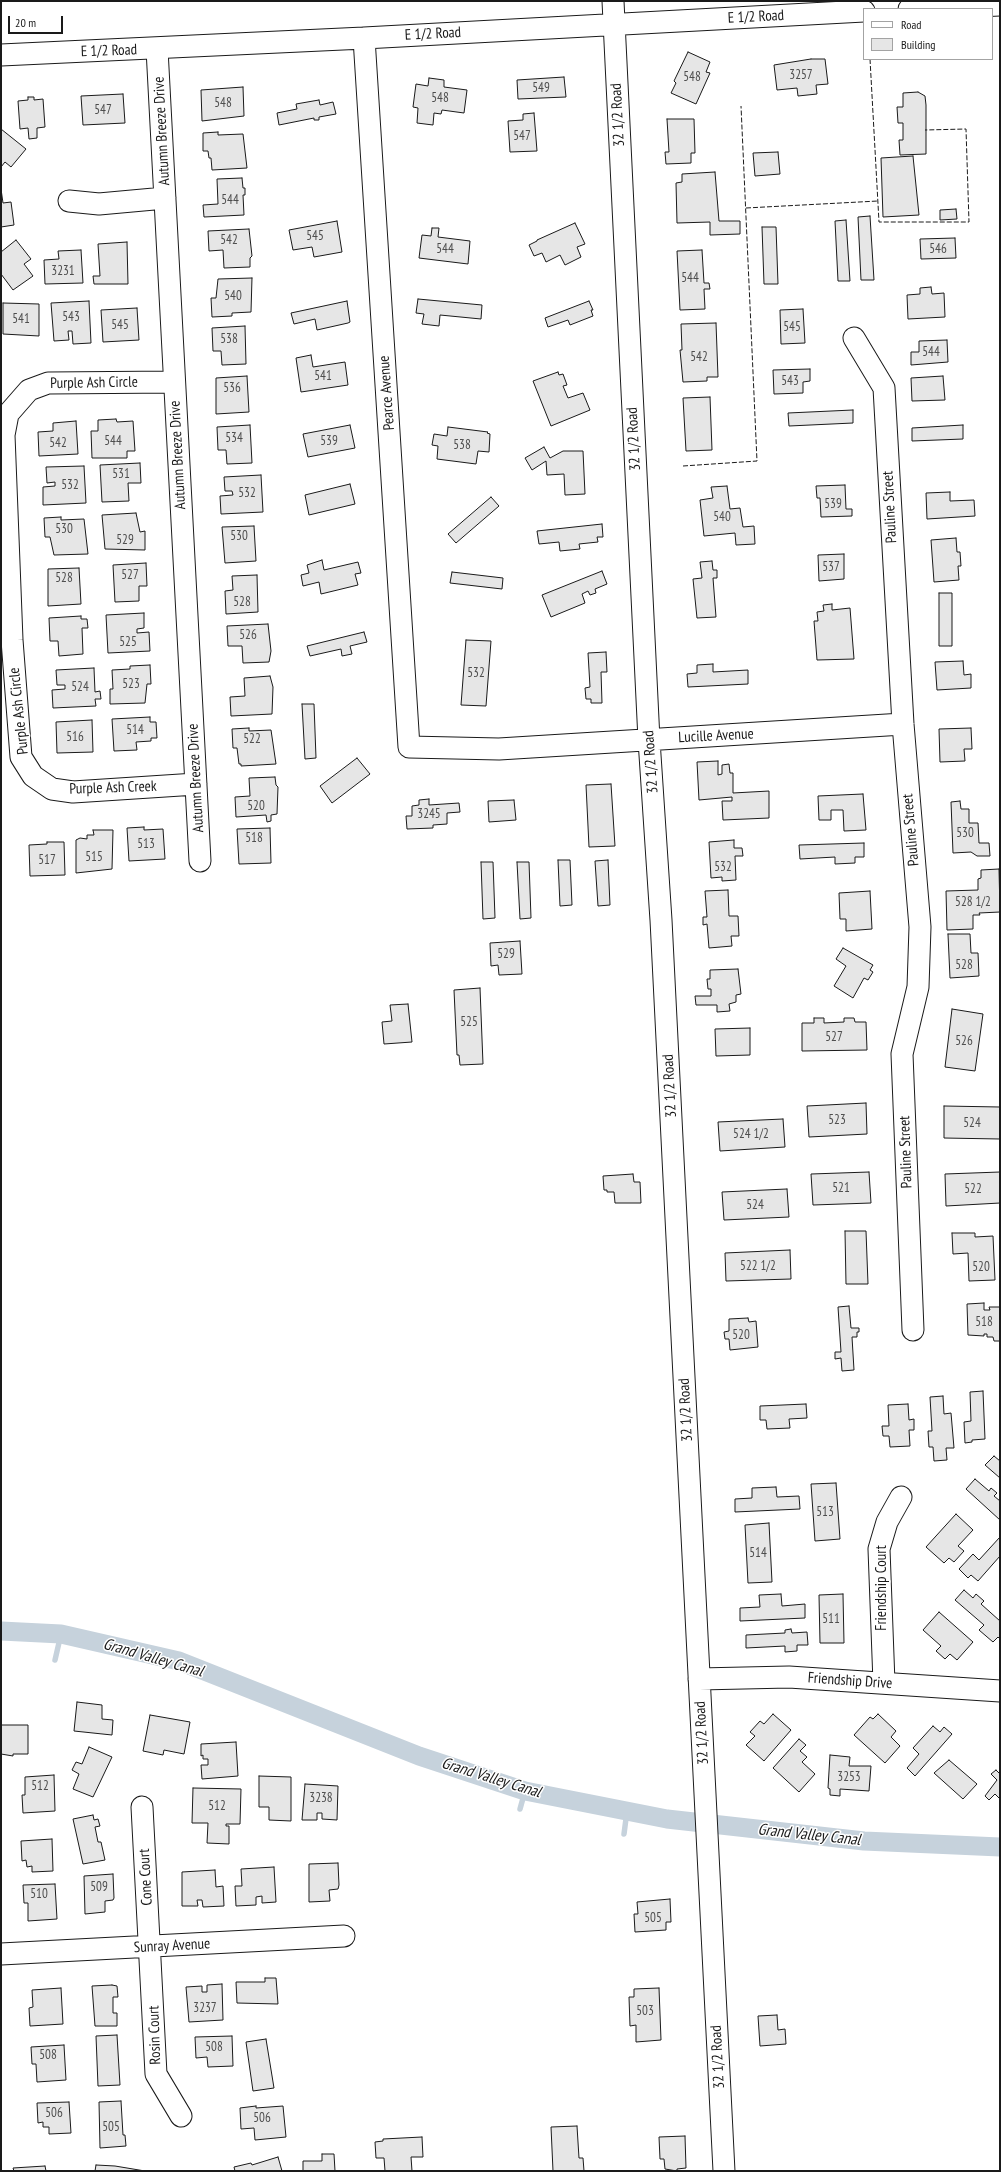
<!DOCTYPE html>
<html>
<head>
<meta charset="utf-8">
<style>
  body { margin:0 }
  #map { position:relative; width:1001px; height:2172px; overflow:hidden; background:#fff; font-family:"PT Sans Narrow",sans-serif }
  canvas { display:block }
  .frame { position:absolute; inset:0; border:2px solid #1a1a1a; pointer-events:none }
  .legend { position:absolute; left:863px; top:8px; width:130px; height:52px; box-sizing:border-box; background:#fff; border:1px solid #a3a3a3; margin:0; padding:5px 7px; list-style:none; font-size:12px; color:#1a1a1a }
  .legend li { display:flex; align-items:center; gap:8px; height:20px }
  .legend b { width:20px; border:1px solid #a3a3a3 }
  .scale { position:absolute; left:8px; top:16px; width:55px; height:18px; box-sizing:border-box; border:2px solid #1a1a1a; border-top:0; padding-left:5px; font-size:12px; line-height:14px; white-space:nowrap; color:#1a1a1a; -webkit-text-stroke:3px #fff; paint-order:stroke }
</style>
</head>
<body>
<div id="map">
<canvas width="1001" height="2172"></canvas>
<div class="frame"></div>
<ul class="legend">
<li><b style="height:5px;background:#fff"></b>Road</li>
<li><b style="height:11px;background:#e6e6e6"></b>Building</li>
</ul>
<div class="scale">20 m</div>
</div>
<script>
const c = document.querySelector('canvas').getContext('2d');
c.lineJoin = 'round';
function toPath(rows) {
  const path = new Path2D();
  for (const r of rows) {
    path.moveTo(r[0], r[1]);
    for (let i = 2; i < r.length; i += 2) path.lineTo(r[i], r[i + 1]);
  }
  return path;
}
function trace(path, color, width, dash) {
  c.strokeStyle = color;
  c.lineWidth = width;
  c.lineCap = dash ? 'butt' : 'round';
  c.setLineDash(dash || []);
  c.stroke(path);
}
function fillPath(path, color) {
  c.fillStyle = color;
  c.fill(path, 'evenodd');
}
function write(font, color, halo, rows, align = 'center') {
  c.font = font + ' "PT Sans Narrow",sans-serif';
  c.lineWidth = 3;
  c.setLineDash([]);
  c.textBaseline = 'middle';
  c.strokeStyle = halo;
  c.fillStyle = color;
  for (const [text, x, y, turn = 0] of rows) {
    c.save();
    c.translate(x, y);
    c.rotate((+turn || 0) * Math.PI / 180);
    c.textAlign = isNaN(turn) ? turn : align;
    if (halo) c.strokeText(text, 0, 0);
    c.fillText(text, 0, 0);
    c.restore();
  }
}
trace(toPath([
  [55,1660,61,1634],
  [520,1809,525,1791],
  [624,1834,627,1811]
]), '#c6d2dc', 5.5);
trace(toPath([
  [1,1631,61,1634,179,1661,419,1756,525,1791,667,1819,864,1841,1000,1847]
]), '#c6d2dc', 19);
const building = toPath([
  [688,52,710,62,706,72,710,73,696,104,671,93,676,83,674,81,688,52],
  [811,59,825,59,828,84,816,85,817,94,798,96,797,88,777,90,774,65,811,59],
  [564,77,566,97,518,99,517,80,564,77],
  [429,78,444,80,444,87,467,90,464,113,442,110,441,114,434,113,433,125,417,123,418,108,413,107,416,84,428,86,429,78],
  [243,87,244,116,202,121,201,90,243,87],
  [918,92,925,96,926,105,926,154,900,155,899,140,903,140,903,123,898,123,897,107,903,107,903,93,918,92],
  [123,94,125,123,83,125,81,96,123,94],
  [28,97,34,97,34,100,43,99,45,127,37,128,37,138,29,139,28,128,20,129,18,101,28,100,28,97],
  [319,100,320,105,333,102,336,114,319,117,319,120,314,120,314,118,279,125,277,113,297,109,296,104,319,100],
  [534,113,537,151,510,152,508,121,523,120,523,114,534,113],
  [667,119,694,119,695,153,691,153,691,163,666,164,665,152,669,152,667,119],
  [1,129,26,149,11,167,5,162,1,167,1,129],
  [218,132,218,135,243,134,247,168,212,170,211,158,209,158,208,151,203,151,203,133,218,132],
  [778,152,780,174,755,176,753,153,778,152],
  [913,156,919,215,883,217,881,158,913,156],
  [715,172,719,221,740,221,740,234,710,235,710,222,677,223,676,183,682,182,682,174,715,172],
  [242,178,243,188,245,188,245,195,243,195,244,215,204,217,203,205,218,204,217,179,242,178],
  [1,189,3,203,11,202,14,225,1,227,1,189],
  [956,209,957,219,940,220,940,210,956,209],
  [870,216,874,280,861,280,858,217,870,216],
  [846,220,850,281,838,281,835,221,846,220],
  [337,221,342,252,314,257,312,247,293,250,289,230,337,221],
  [575,223,585,244,577,247,581,257,565,265,560,255,546,262,542,253,534,256,529,245,537,241,537,240,575,223],
  [762,227,776,227,778,284,764,284,762,227],
  [432,228,439,228,438,237,470,241,468,264,419,258,422,235,431,236,432,228],
  [249,229,252,256,250,258,250,267,224,268,223,250,209,251,208,231,249,229],
  [955,238,956,258,921,259,920,239,955,238],
  [16,240,31,259,24,264,33,276,13,290,1,274,1,252,16,240],
  [127,242,128,284,94,284,93,276,100,276,98,244,127,242],
  [81,250,83,283,45,284,44,260,59,259,58,251,81,250],
  [702,250,704,283,709,283,710,289,704,289,705,309,680,310,677,251,702,250],
  [252,278,251,312,232,313,232,316,212,317,211,298,216,298,218,279,252,278],
  [931,287,932,294,944,293,945,317,908,319,907,295,920,294,920,288,931,287],
  [418,299,482,305,481,319,440,315,439,326,422,324,424,314,416,313,418,299],
  [89,301,91,343,73,344,72,331,68,331,69,340,54,341,51,303,89,301],
  [347,301,350,322,348,323,317,330,315,319,294,324,291,313,347,301],
  [589,301,593,310,591,310,593,316,570,325,568,320,548,327,545,318,589,301],
  [3,303,39,304,39,336,3,334,3,303],
  [137,308,139,340,103,342,101,310,137,308],
  [803,309,805,343,781,344,780,310,803,309],
  [716,323,718,377,707,377,707,381,683,382,680,350,682,350,681,324,716,323],
  [245,326,246,364,222,365,221,351,213,351,212,328,245,326],
  [947,340,948,362,911,365,911,352,919,352,919,341,947,340],
  [311,355,313,367,345,362,348,385,301,392,296,358,311,355],
  [810,369,810,381,803,382,803,393,774,394,773,370,810,369],
  [558,372,559,375,563,374,567,385,563,386,568,398,583,393,590,410,551,426,533,381,558,372],
  [247,376,249,412,216,414,216,378,247,376],
  [943,376,945,400,912,401,911,378,943,376],
  [710,397,712,450,686,451,683,398,710,397],
  [853,410,853,423,789,426,788,413,853,410],
  [116,419,117,422,133,421,135,451,127,451,127,458,92,458,91,431,98,431,98,420,116,419],
  [76,421,78,454,39,456,38,432,53,431,53,423,76,421],
  [250,425,252,463,227,464,226,450,218,450,217,427,250,425],
  [350,425,355,448,308,457,303,434,350,425],
  [963,425,963,439,912,441,912,428,963,425],
  [448,427,488,432,487,433,490,434,489,452,478,451,476,464,437,459,438,446,432,445,434,434,447,436,448,427],
  [544,447,550,458,563,451,583,451,585,494,565,495,564,474,547,475,546,461,532,470,525,458,544,447],
  [140,463,141,483,128,483,129,501,102,502,100,465,140,463],
  [84,466,86,503,43,505,43,487,55,486,55,482,47,483,46,467,84,466],
  [261,475,263,512,221,514,220,496,233,495,232,491,225,491,224,477,261,475],
  [350,484,355,504,309,515,305,495,350,484],
  [845,485,846,509,852,509,852,516,821,517,820,498,817,498,816,486,845,485],
  [727,486,730,509,740,508,743,527,754,526,755,544,736,545,735,533,704,536,700,500,713,498,711,487,727,486],
  [950,492,950,501,974,500,975,516,927,519,926,493,950,492],
  [491,497,499,506,456,543,448,534,491,497],
  [136,513,140,532,145,531,145,550,105,549,102,515,136,513],
  [61,517,61,520,84,519,88,554,54,555,50,537,45,537,44,518,61,517],
  [602,524,603,537,597,537,598,542,579,544,580,549,560,551,559,542,539,544,537,531,602,524],
  [254,526,256,561,225,563,222,527,254,526],
  [956,538,957,552,960,552,961,566,958,566,959,580,934,582,931,540,956,538],
  [844,554,844,579,819,581,818,555,844,554],
  [322,560,324,570,358,562,361,573,355,574,358,585,321,594,319,582,303,586,301,575,309,573,307,565,322,560],
  [712,561,713,570,717,570,717,578,713,578,716,617,697,618,693,579,702,578,700,562,712,561],
  [146,563,147,586,139,586,139,601,115,602,113,565,146,563],
  [79,568,81,604,48,606,48,569,79,568],
  [602,571,607,584,595,589,596,593,590,595,588,591,582,594,585,603,551,617,542,595,602,571],
  [452,572,503,578,502,589,450,583,452,572],
  [257,575,258,612,226,614,225,591,233,590,232,576,257,575],
  [939,593,952,593,952,646,939,646,939,593],
  [832,604,832,610,850,608,854,659,817,660,814,621,818,621,817,612,824,611,823,605,832,604],
  [144,613,144,628,137,629,137,633,149,632,150,651,108,653,106,615,144,613],
  [81,616,81,619,87,619,88,628,82,628,83,654,59,656,58,641,50,641,49,618,81,616],
  [268,624,271,651,269,662,243,663,242,646,228,646,227,626,268,624],
  [364,632,367,642,350,646,352,654,342,656,341,649,310,656,307,646,364,632],
  [466,640,491,641,486,706,461,705,466,640],
  [606,652,607,672,601,672,602,703,591,703,591,699,586,699,585,688,590,687,588,653,606,652],
  [963,661,964,675,971,674,971,688,937,690,935,662,963,661],
  [713,664,713,672,748,670,748,684,688,687,687,674,697,673,697,665,713,664],
  [150,665,151,684,147,684,145,703,110,704,110,689,113,689,112,670,130,669,130,666,150,665],
  [94,668,95,692,100,691,101,699,95,699,96,706,53,708,52,690,65,689,65,685,57,685,56,670,94,668],
  [270,676,273,687,272,714,231,716,230,697,245,696,244,678,270,676],
  [302,704,314,704,316,758,305,759,302,704],
  [150,717,150,722,156,722,157,738,151,738,151,741,136,742,137,750,114,751,112,719,150,717],
  [92,720,93,752,57,753,56,722,92,720],
  [249,728,249,731,271,730,276,764,241,766,241,764,239,764,237,748,233,748,232,729,249,728],
  [971,728,972,749,964,749,965,761,940,762,939,729,971,728],
  [357,758,370,774,332,803,320,786,357,758],
  [718,761,718,775,722,774,722,765,729,764,730,773,733,773,733,793,769,791,769,818,723,820,722,801,732,801,732,797,699,800,697,762,718,761],
  [275,777,276,785,278,787,277,814,271,815,271,821,267,822,266,815,236,817,235,797,250,796,249,778,275,777],
  [611,784,615,846,589,847,586,785,611,784],
  [863,794,866,830,844,831,843,810,831,810,831,820,819,820,818,796,863,794],
  [429,799,429,805,459,803,460,812,447,813,447,824,433,825,433,828,407,829,406,816,412,816,412,806,419,805,419,800,429,799],
  [514,800,516,820,489,822,488,801,514,800],
  [960,801,961,809,969,809,969,823,978,823,979,843,989,843,990,856,977,856,971,852,953,853,951,802,960,801],
  [144,827,144,830,163,829,165,859,129,861,127,828,144,827],
  [270,828,271,863,239,864,237,829,270,828],
  [93,830,113,830,112,869,76,873,76,840,80,838,87,839,87,835,94,835,93,830],
  [734,840,734,848,742,848,743,856,735,856,736,880,722,881,722,877,711,878,709,842,734,840],
  [47,842,64,842,65,875,30,876,29,845,47,844,47,842],
  [864,843,864,857,855,857,855,863,835,864,835,857,800,859,799,845,864,843],
  [558,860,570,860,572,905,560,906,558,860],
  [608,860,610,905,598,906,595,861,608,860],
  [481,862,493,862,495,918,483,919,481,862],
  [517,862,529,862,531,918,520,919,517,862],
  [999,869,1000,912,979,913,980,915,973,915,973,929,947,930,946,891,978,890,978,879,981,878,981,870,999,869],
  [728,890,729,916,738,916,739,936,731,936,732,946,709,948,707,924,703,925,703,917,707,917,705,891,728,890],
  [870,891,872,929,846,931,846,919,840,919,839,893,870,891],
  [948,934,970,934,971,953,978,953,979,976,950,978,948,934],
  [520,941,522,974,499,975,498,965,491,966,490,943,520,941],
  [843,948,873,965,870,970,873,972,868,980,864,978,853,998,834,986,846,966,836,959,843,948],
  [738,969,741,994,736,995,736,1002,729,1004,730,1011,717,1012,717,1005,696,1005,695,996,711,996,711,989,708,989,707,979,710,979,710,970,738,969],
  [480,988,483,1064,460,1065,459,1055,457,1055,454,990,480,988],
  [408,1004,412,1042,384,1044,382,1022,392,1021,390,1005,408,1004],
  [952,1009,983,1014,975,1071,945,1067,952,1009],
  [814,1018,824,1018,824,1023,844,1022,844,1018,854,1018,855,1022,866,1022,867,1050,802,1051,802,1023,814,1023,814,1018],
  [750,1028,750,1055,716,1056,715,1029,750,1028],
  [866,1103,867,1134,809,1137,807,1106,866,1103],
  [944,1106,1000,1107,1000,1139,944,1138,944,1106],
  [783,1119,785,1147,720,1151,718,1122,783,1119],
  [869,1172,871,1203,813,1205,811,1174,869,1172],
  [1000,1172,1000,1203,946,1206,945,1174,1000,1172],
  [633,1174,634,1182,640,1182,641,1203,615,1203,614,1192,607,1192,607,1190,604,1190,603,1176,633,1174],
  [787,1189,789,1217,724,1220,722,1192,787,1189],
  [845,1231,866,1231,868,1284,846,1284,845,1231],
  [952,1233,975,1233,975,1237,993,1236,995,1280,969,1281,968,1253,953,1254,952,1233],
  [790,1250,791,1279,726,1281,725,1253,790,1250],
  [984,1303,984,1310,990,1310,989,1307,1000,1307,1000,1341,994,1341,993,1337,987,1337,987,1334,984,1334,984,1336,968,1335,967,1304,984,1303],
  [849,1306,851,1328,859,1328,859,1332,857,1332,857,1337,852,1337,854,1370,842,1371,841,1358,835,1359,835,1352,841,1352,838,1307,849,1306],
  [748,1318,749,1322,756,1321,758,1347,730,1350,729,1339,725,1339,724,1332,729,1331,729,1319,748,1318],
  [983,1391,985,1439,972,1440,972,1442,965,1443,964,1422,971,1421,970,1392,983,1391],
  [943,1396,944,1414,951,1413,954,1448,946,1448,947,1460,934,1461,933,1447,929,1447,928,1431,932,1431,930,1397,943,1396],
  [806,1404,807,1418,789,1419,790,1428,767,1429,766,1420,760,1420,760,1406,806,1404],
  [908,1404,909,1420,914,1419,914,1430,909,1430,910,1446,890,1447,889,1436,883,1436,882,1426,889,1426,888,1405,908,1404],
  [994,1456,1000,1461,1000,1478,985,1465,994,1456],
  [975,1479,989,1491,991,1488,997,1493,994,1496,1000,1501,1000,1520,966,1489,975,1479],
  [836,1483,840,1539,815,1541,811,1484,836,1483],
  [776,1487,777,1497,799,1496,800,1509,735,1512,735,1499,752,1498,752,1488,776,1487],
  [956,1514,973,1530,958,1546,964,1551,954,1562,949,1558,944,1563,926,1547,956,1514],
  [769,1523,772,1582,748,1583,745,1525,769,1523],
  [1000,1537,1000,1556,978,1581,971,1575,968,1578,959,1569,973,1554,979,1560,1000,1537],
  [964,1590,973,1598,976,1594,984,1601,981,1604,1000,1621,1000,1639,998,1637,993,1642,979,1630,984,1625,955,1600,964,1590],
  [781,1594,782,1606,805,1604,805,1618,740,1621,740,1608,760,1607,759,1595,781,1594],
  [843,1594,844,1643,820,1643,819,1595,843,1594],
  [939,1612,973,1642,957,1660,950,1654,945,1659,936,1651,941,1646,923,1630,939,1612],
  [791,1629,792,1633,807,1632,808,1645,797,1645,797,1651,785,1652,785,1646,746,1648,746,1635,785,1633,785,1630,791,1629],
  [77,1702,102,1705,102,1719,113,1720,112,1735,74,1731,77,1702],
  [773,1714,791,1730,764,1761,746,1745,755,1736,750,1732,760,1721,764,1724,773,1714],
  [878,1714,896,1731,891,1737,900,1746,885,1763,854,1735,870,1717,873,1719,878,1714],
  [150,1715,190,1722,184,1754,164,1750,163,1755,143,1751,150,1715],
  [1,1725,28,1725,28,1754,13,1754,13,1756,1,1754,1,1725],
  [933,1726,940,1732,944,1727,952,1734,915,1776,907,1768,919,1754,913,1748,933,1726],
  [799,1739,806,1745,800,1751,807,1757,802,1762,815,1774,799,1792,773,1768,799,1739],
  [236,1742,238,1776,202,1779,201,1765,208,1765,208,1759,203,1759,203,1755,201,1756,201,1744,236,1742],
  [89,1747,112,1757,93,1797,73,1789,79,1774,72,1770,76,1762,82,1764,89,1747],
  [830,1755,850,1757,849,1766,871,1766,869,1791,840,1789,840,1796,830,1795,830,1789,828,1788,830,1755],
  [949,1760,977,1784,963,1799,934,1773,949,1760],
  [996,1770,1000,1774,1000,1799,995,1794,989,1800,985,1796,997,1780,991,1774,996,1770],
  [54,1775,55,1811,23,1813,22,1795,25,1795,25,1777,54,1775],
  [259,1776,291,1777,291,1821,269,1820,269,1807,259,1807,259,1776],
  [305,1784,338,1786,337,1820,322,1819,322,1813,317,1813,317,1820,302,1820,305,1784],
  [193,1788,241,1789,240,1824,226,1824,226,1826,229,1826,229,1844,207,1843,208,1823,192,1823,193,1788],
  [93,1815,94,1820,98,1819,100,1826,95,1827,98,1842,101,1842,105,1860,83,1864,73,1819,93,1815],
  [52,1839,53,1871,32,1872,32,1866,27,1867,26,1860,22,1861,21,1841,52,1839],
  [338,1863,339,1885,338,1889,329,1890,330,1901,309,1902,309,1864,338,1863],
  [274,1867,276,1902,262,1903,262,1896,256,1897,256,1905,236,1906,235,1886,242,1886,241,1869,274,1867],
  [215,1870,216,1887,223,1886,224,1906,203,1907,202,1900,197,1900,198,1906,182,1906,182,1872,215,1870],
  [113,1874,114,1898,113,1900,105,1901,105,1912,85,1914,84,1876,113,1874],
  [55,1884,57,1919,28,1921,28,1903,24,1903,23,1885,55,1884],
  [670,1899,671,1922,666,1922,666,1930,635,1932,634,1914,638,1914,637,1902,670,1899],
  [265,1978,276,1978,278,2004,237,2003,236,1982,265,1982,265,1978],
  [222,1984,223,2020,189,2022,186,1987,202,1986,202,1992,207,1992,207,1985,222,1984],
  [112,1985,117,1986,118,1997,113,1997,113,2013,117,2013,117,2026,95,2026,92,1986,112,1985],
  [61,1988,63,2024,30,2026,29,2008,33,2007,32,1990,61,1988],
  [659,1988,661,2040,636,2042,636,2025,630,2026,629,1997,634,1997,634,1989,659,1988],
  [777,2015,778,2030,785,2029,786,2044,760,2046,758,2016,777,2015],
  [117,2035,120,2085,98,2086,96,2036,117,2035],
  [232,2036,233,2066,208,2067,207,2057,196,2058,195,2037,232,2036],
  [266,2039,274,2088,253,2091,246,2042,266,2039],
  [64,2045,66,2080,37,2082,36,2064,32,2064,31,2047,64,2045],
  [121,2101,123,2135,125,2135,126,2146,100,2148,99,2102,121,2101],
  [69,2102,71,2133,49,2134,49,2127,43,2127,43,2122,38,2123,37,2103,69,2102],
  [256,2106,256,2108,283,2106,286,2137,255,2140,254,2128,241,2129,240,2108,256,2106],
  [577,2126,579,2158,583,2158,584,2171,553,2171,551,2127,577,2126],
  [685,2136,686,2168,677,2169,677,2171,665,2169,664,2159,660,2159,659,2137,685,2136],
  [422,2137,423,2157,411,2157,412,2171,385,2171,384,2158,376,2158,375,2142,383,2141,383,2139,422,2137],
  [322,2154,334,2154,335,2171,303,2171,303,2161,322,2161,322,2154],
  [278,2157,282,2171,235,2171,234,2167,251,2163,252,2165,278,2157],
  [96,2165,115,2166,145,2171,95,2171,96,2165],
  [45,2166,46,2171,14,2171,13,2168,45,2166]
]);
fillPath(building, '#e6e6e6');
trace(building, '#1a1a1a', 1);
const minor = toPath([
  [613,1,649,740,661,920,724,2171],
  [909,9,1000,5],
  [364,38,409,747,499,749,903,724],
  [157,49,200,861],
  [1,55,364,38,864,11],
  [69,201,99,204,165,198],
  [854,338,884,388,903,724,920,927,918,987,902,1054,913,1330],
  [174,382,48,383,29,390,8,414,4,435,12,640,21,757,33,776,52,789,73,792,196,784],
  [699,1679,789,1677,1000,1691],
  [884,1683,879,1549,887,1522,901,1497],
  [142,1807,156,2074,181,2116],
  [1,1954,344,1936]
]);
trace(minor, '#1a1a1a', 23);
trace(minor, '#fff', 21);
trace(toPath([
  [870,59,879,222,969,222,966,129,925,130],
  [746,208,878,201],
  [683,466,757,461,741,106]
]), '#1a1a1a', 1, [5, 2]);
write('13px', '#4d4d4d', null, [
  ["3257",801,75],
  ["548",692,77],
  ["549",541,88],
  ["548",440,98],
  ["548",223,103],
  ["547",103,110],
  ["547",522,136],
  ["544",230,200],
  ["545",315,236],
  ["542",229,240],
  ["544",445,249],
  ["546",938,249],
  ["3231",63,271],
  ["544",690,278],
  ["540",233,296],
  ["543",71,317],
  ["541",21,319],
  ["545",120,325],
  ["545",792,327],
  ["538",229,339],
  ["544",931,352],
  ["542",699,357],
  ["541",323,376],
  ["543",790,381],
  ["536",232,388],
  ["534",234,438],
  ["544",113,441],
  ["539",329,441],
  ["542",58,443],
  ["538",462,445],
  ["531",121,474],
  ["532",70,485],
  ["532",247,493],
  ["539",833,504],
  ["540",722,517],
  ["530",64,529],
  ["530",239,536],
  ["529",125,540],
  ["537",831,567],
  ["527",130,575],
  ["528",64,578],
  ["528",242,602],
  ["526",248,635],
  ["525",128,642],
  ["532",476,673],
  ["523",131,684],
  ["524",80,687],
  ["514",135,730],
  ["516",75,737],
  ["522",252,739],
  ["520",256,806],
  ["3245",429,814],
  ["530",965,833],
  ["518",254,838],
  ["513",146,844],
  ["515",94,857],
  ["517",47,860],
  ["532",723,867],
  ["528 1/2",973,902],
  ["529",506,954],
  ["528",964,965],
  ["525",469,1022],
  ["527",834,1037],
  ["526",964,1041],
  ["523",837,1120],
  ["524",972,1123],
  ["524 1/2",751,1134],
  ["521",841,1188],
  ["522",973,1189],
  ["524",755,1205],
  ["522 1/2",758,1266],
  ["520",981,1267],
  ["518",984,1322],
  ["520",741,1335],
  ["513",825,1512],
  ["514",758,1553],
  ["511",831,1619],
  ["3253",849,1777],
  ["512",40,1786],
  ["3238",321,1798],
  ["512",217,1806],
  ["509",99,1887],
  ["510",39,1894],
  ["505",653,1918],
  ["3237",205,2008],
  ["503",645,2011],
  ["508",214,2047],
  ["508",48,2055],
  ["506",54,2113],
  ["506",262,2118],
  ["505",111,2127]
]);
write('15px', '#1a1a1a', '#fff', [
  ["E 1/2 Road",756,17,-3],
  ["E 1/2 Road",433,34,-3],
  ["E 1/2 Road",109,51,-2],
  ["32 1/2 Road",618,115,-93],
  ["Autumn Breeze Drive",162,131,-93],
  ["Purple Ash Circle",94,383,-1],
  ["Pearce Avenue",387,393,-94],
  ["32 1/2 Road",634,439,-93],
  ["Autumn Breeze Drive",178,455,-93],
  ["Pauline Street",890,507,-93],
  ["Purple Ash Circle",19,711,-96],
  ["Lucille Avenue",716,736,-3],
  ["32 1/2 Road",651,762,-94],
  ["Autumn Breeze Drive",196,778,-93],
  ["Purple Ash Creek",113,788,-2],
  ["Pauline Street",911,830,-95],
  ["32 1/2 Road",670,1086,-93],
  ["Pauline Street",906,1152,-92],
  ["32 1/2 Road",686,1410,-93],
  ["Friendship Court",882,1588,-90],
  ["Friendship Drive",850,1681,4],
  ["32 1/2 Road",702,1733,-93],
  ["Cone Court",146,1877,-93],
  ["Sunray Avenue",172,1946,-3],
  ["Rosin Court",155,2035,-92],
  ["32 1/2 Road",718,2057,-93]
]);
write('italic 16px', '#1a1a1a', '#fff', [
  ["Grand Valley Canal",153,1658,16],
  ["Grand Valley Canal",491,1778,17],
  ["Grand Valley Canal",809,1835,6]
]);
</script>
</body>
</html>
